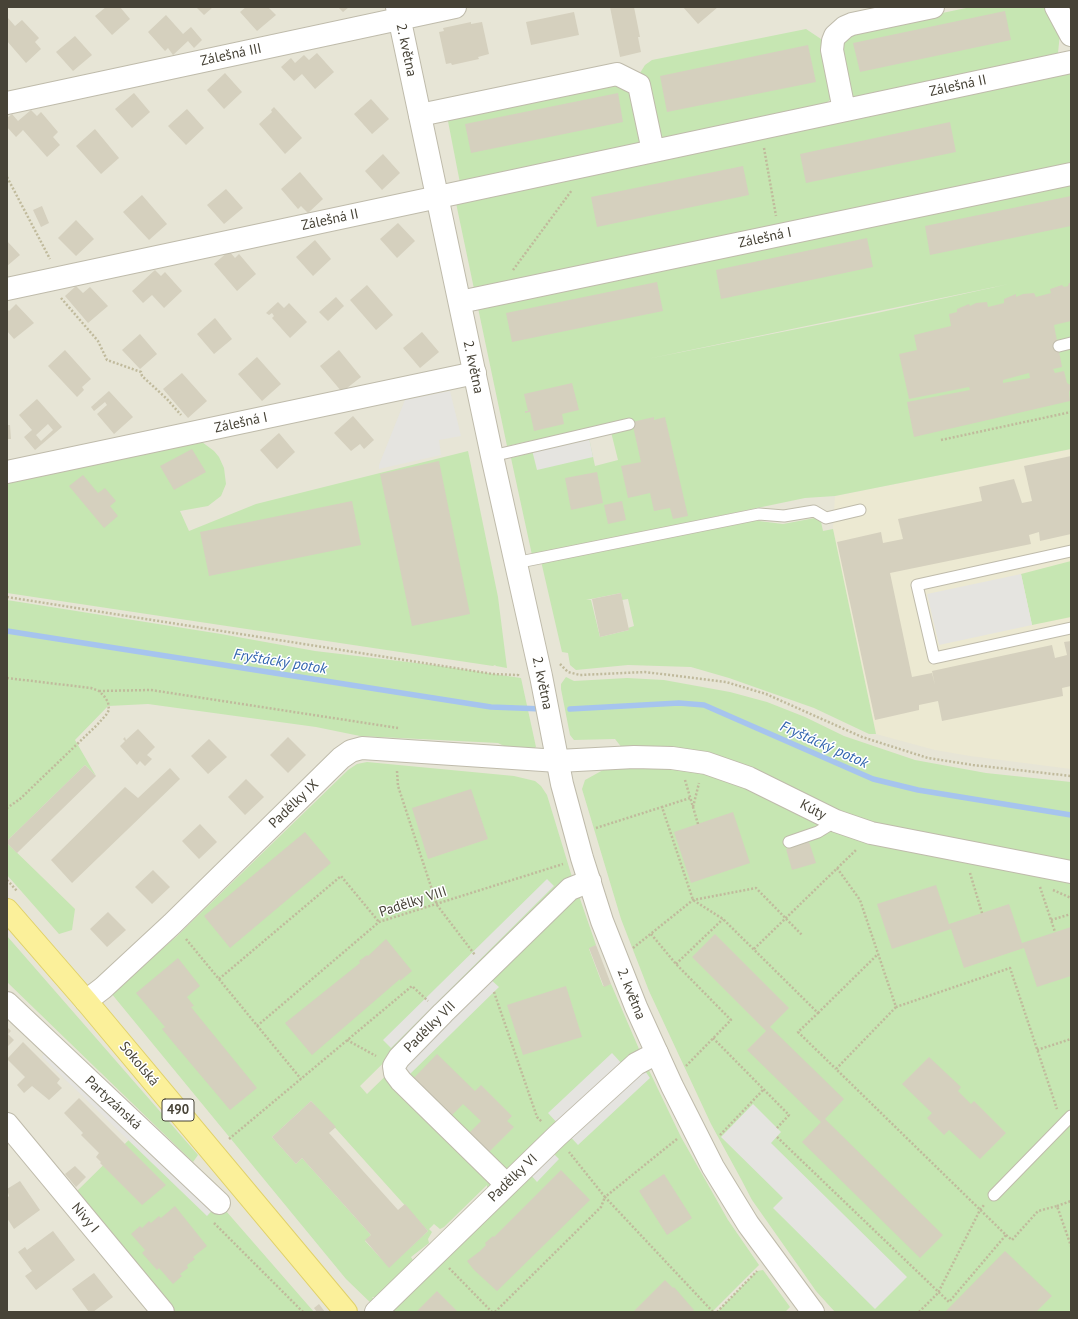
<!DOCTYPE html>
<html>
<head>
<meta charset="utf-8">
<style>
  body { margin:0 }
  #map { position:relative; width:1078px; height:1319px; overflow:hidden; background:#f3f2e8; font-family:"PT Sans",sans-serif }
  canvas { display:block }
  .frame { position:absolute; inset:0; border:8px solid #474337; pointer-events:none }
</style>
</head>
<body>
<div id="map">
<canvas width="1078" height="1319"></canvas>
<div class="frame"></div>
</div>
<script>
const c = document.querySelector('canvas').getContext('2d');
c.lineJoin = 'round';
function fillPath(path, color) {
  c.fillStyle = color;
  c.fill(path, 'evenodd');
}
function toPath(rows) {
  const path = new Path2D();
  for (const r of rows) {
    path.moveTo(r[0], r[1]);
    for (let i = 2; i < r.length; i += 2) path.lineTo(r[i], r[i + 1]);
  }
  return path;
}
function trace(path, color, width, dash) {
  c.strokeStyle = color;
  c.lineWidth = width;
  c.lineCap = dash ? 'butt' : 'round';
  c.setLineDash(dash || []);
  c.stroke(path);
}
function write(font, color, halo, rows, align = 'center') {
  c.font = font + ' "PT Sans",sans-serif';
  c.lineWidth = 3;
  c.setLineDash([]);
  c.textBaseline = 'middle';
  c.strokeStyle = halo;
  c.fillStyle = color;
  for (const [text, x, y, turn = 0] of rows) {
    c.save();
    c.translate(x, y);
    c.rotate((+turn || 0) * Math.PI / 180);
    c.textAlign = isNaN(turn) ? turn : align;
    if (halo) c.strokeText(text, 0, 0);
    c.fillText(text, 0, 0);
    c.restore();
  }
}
fillPath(toPath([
  [7,7,1071,7,1071,1312,7,1312]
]), '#e7e5d6');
fillPath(toPath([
  [1071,449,1071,769,970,756,935,750,876,734,833,529,835,496]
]), '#ece9d2');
fillPath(toPath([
  [971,7,1045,7,1060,33,1058,53,1042,61,855,98,850,95,841,38,846,33],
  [806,29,821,39,827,56,834,92,830,100,823,105,661,139,652,133,640,73,645,65,652,60],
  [1068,73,1071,75,1071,449,835,496,805,498,532,555,511,458,589,438,595,466,618,460,609,424,507,446,456,203,942,100,1051,78],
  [1009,284,877,313,647,359],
  [618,82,632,89,641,141,639,144,460,183,447,116],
  [202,442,214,451,219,457,224,468,226,484,221,496,208,506,180,511,189,531,256,504,468,451,498,597,507,668,496,666,495,665,493,666,7,593,7,478],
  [820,517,823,531,833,529,876,734,869,734,814,708,729,678,691,667,628,665,576,670,570,665,568,653,562,652,541,561,751,520,783,524],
  [621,593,622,600,628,599,634,626,628,628,629,630,600,637,591,600,586,600],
  [1071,561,1071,617,1032,625,1021,574],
  [7,600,221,634,315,651,433,665,521,678,536,747,533,749,512,750,498,743,360,736,316,727,148,704,108,706,75,740,96,776,85,765,7,841],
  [566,677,574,681,627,678,664,680,730,692,767,702,805,717,844,736,915,760,986,773,1071,782,1071,863,890,833,839,812,623,749,615,739,574,740,570,735,561,689,561,684],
  [367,762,514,776,535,781,541,786,547,795,572,877,360,1086,367,1094,569,898,579,896,596,945,589,949,603,986,611,984,639,1049,487,1191,487,1185,444,1227,440,1229,434,1224,429,1229,432,1232,428,1239,429,1243,411,1257,414,1262,377,1297,372,1297,378,1304,375,1307,346,1279,111,993,176,937,348,770,357,764],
  [311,1101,428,1231,389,1267,365,1241,371,1235,302,1158,296,1164,272,1137],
  [614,764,711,772,794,807,1071,881,1071,1312,835,1312,816,1291,752,1200,741,1179,711,1124,649,991,621,919,582,789,585,780],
  [7,843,75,909,72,930,59,934,7,875],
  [7,936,198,1155,193,1162,7,982],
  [645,1062,681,1137,728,1220,759,1265,712,1312,389,1312],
  [142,1127,219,1203,314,1312,176,1312,118,1242,74,1194],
  [763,1270,790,1307,785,1312,717,1312,757,1271]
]), '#c6e6b2');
fillPath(toPath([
  [450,391,461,436,439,440,441,455,379,469,379,465,405,400],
  [588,433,593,457,537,470,531,446],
  [1021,574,1032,625,939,645,927,594],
  [547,879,554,886,391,1048,383,1040],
  [488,977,499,987,409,1075,398,1065],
  [51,1043,219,1203,207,1216,42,1057],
  [612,1053,624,1066,560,1126,548,1113],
  [641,1065,650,1078,578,1145,564,1130],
  [753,1104,781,1132,771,1143,907,1277,875,1309,773,1208,783,1198,721,1137],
  [552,1152,559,1159,537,1182,530,1174]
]), '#e5e4e0');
trace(toPath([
  [7,631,491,707,543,709],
  [570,709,679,703,704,705,873,779,918,790,1071,815]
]), '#a6c4ee', 5.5);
fillPath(toPath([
  [106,7,120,7,130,19,112,35,95,16],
  [196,7,213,7,204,15],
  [246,7,268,7,276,15,257,31,240,12],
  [338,7,349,7,343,12],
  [610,7,634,7,640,37,638,37,641,52,620,57],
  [683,7,718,7,698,24],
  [1005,11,1011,40,860,72,853,43],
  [574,12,579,35,531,45,526,22],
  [166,15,183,34,191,27,202,40,194,48,188,41,173,55,168,48,165,51,148,32],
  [8,18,15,26,22,20,39,38,35,42,41,49,26,63,7,41],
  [471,22,471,24,482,22,489,54,478,57,479,59,452,65,451,63,446,64,439,32,444,31,443,28],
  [75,36,92,55,73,71,56,52],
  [808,45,816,82,667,112,660,76],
  [317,53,334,72,315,89,302,74,294,81,281,67,291,58,295,63,304,55,309,60],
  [225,73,242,92,224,109,207,90],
  [134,93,150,112,132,128,115,109],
  [618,93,623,122,471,153,465,124],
  [371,99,389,119,372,134,354,114],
  [274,107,302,138,285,154,259,124,272,112,271,110],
  [187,109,204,128,186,145,168,126],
  [31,110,37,116,41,112,58,132,53,137,60,145,47,157,23,130,16,137,7,127,7,118,12,114,18,121],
  [950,122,956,152,806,183,800,154],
  [95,129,119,158,101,174,76,146],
  [383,154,400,173,382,190,365,171],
  [743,166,749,195,597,227,591,197],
  [300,172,323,199,308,213,301,206,298,209,281,189],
  [226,189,243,208,224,224,207,205],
  [142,195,167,224,149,240,123,212],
  [1071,196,1071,226,930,255,925,226],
  [42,206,49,223,41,227,33,210],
  [76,220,94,239,76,256,58,238],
  [398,223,415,241,397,258,380,239],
  [867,238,873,267,721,299,716,270],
  [315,240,331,259,313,276,296,257],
  [7,241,20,255,7,266],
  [229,251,235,258,239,254,256,274,237,291,214,264],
  [155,270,161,276,165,272,182,291,164,308,152,295,143,303,132,291],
  [657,282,663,311,512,342,506,313],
  [1069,283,1071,283,1071,321,1054,325,1062,367,1053,369,1055,373,1064,371,1067,383,1070,385,1071,388,1069,392,1070,401,914,437,907,402,970,390,969,387,909,399,899,354,917,350,914,335,951,326,949,314,957,312,957,309,969,304,970,306,976,303,987,302,988,307,1004,303,1004,299,1016,294,1016,297,1023,294,1034,293,1036,297,1051,293,1050,289,1062,285,1064,287,1068,286],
  [1029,373,1030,378,1003,383,1003,380],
  [367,285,393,315,376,330,350,300],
  [76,286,83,293,90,287,108,306,88,323,65,296],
  [336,297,344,306,328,321,319,312],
  [278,302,284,308,289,303,307,322,290,338,272,318,274,316,272,313,269,315,266,313],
  [16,304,34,323,14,339,7,331,7,309,9,311],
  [215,318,232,339,214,354,197,334],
  [422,332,439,352,420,368,403,348],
  [140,334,157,354,140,369,122,350],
  [65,350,91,379,82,387,84,390,77,397,48,366],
  [339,350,361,377,342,392,320,366],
  [257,357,281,384,262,401,238,374],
  [182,373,207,401,188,418,163,389],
  [572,383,579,410,562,414,564,424,534,431,530,412,525,413,525,411,528,411,524,394],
  [109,391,133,417,114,434,97,414,107,405,105,402,94,411,91,407],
  [37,399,62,427,35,450,24,437,32,430,19,415],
  [48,424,53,430,41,441,36,435],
  [353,416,374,440,364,449,360,444,351,451,334,433],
  [654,417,654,420,665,417,688,516,673,519,670,508,654,511,650,493,628,498,621,466,641,462,632,422],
  [7,425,10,425,11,439,7,439],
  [279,433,295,452,277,469,260,450],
  [192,449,206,472,174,490,160,466],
  [1071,456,1071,534,1040,541,1039,532,1029,535,1031,544,890,573,912,677,932,673,935,685,932,671,1052,645,1055,658,1067,655,1064,642,1071,641,1071,686,1062,688,1063,696,942,721,938,701,919,705,919,710,875,720,837,542,881,532,883,543,903,539,898,519,982,501,979,487,1014,479,1022,503,1032,501,1024,466],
  [439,461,470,614,412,626,380,474],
  [597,472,603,503,571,510,565,478],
  [83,475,98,493,105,488,116,501,110,506,118,516,104,528,69,486],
  [352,501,361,545,209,576,200,532],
  [622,501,626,520,608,524,604,505],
  [621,593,629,630,600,637,592,599],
  [138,729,155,747,147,755,152,759,145,766,140,761,137,765,120,746,125,741,123,739,125,737,126,740],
  [288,737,306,755,288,773,270,755],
  [209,739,227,757,208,774,191,756],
  [85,765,96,776,17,853,7,843,7,841],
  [170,768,180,779,72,883,51,860,125,787,138,798],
  [246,779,264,797,245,815,228,797],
  [471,789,488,839,428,859,412,808],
  [733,812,750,863,691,883,674,832],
  [200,824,217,842,199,859,182,841],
  [305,832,331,863,230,948,204,916],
  [809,842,816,863,792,870,786,849],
  [153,870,170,887,152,904,135,887],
  [936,885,949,924,1009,904,1022,943,1071,927,1071,976,1037,987,1024,948,964,968,951,929,892,949,877,904],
  [108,912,126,930,107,947,90,929],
  [715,934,789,1008,770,1027,844,1099,825,1119,943,1235,920,1258,802,1142,821,1122,747,1050,766,1031,692,957],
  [386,939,412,971,400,981,400,979,312,1055,285,1023,360,963,359,961,367,955,368,956],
  [596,945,611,984,604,987,589,948],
  [178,958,200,986,187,997,194,1006,191,1007,257,1088,230,1110,176,1046,162,1029,165,1027,136,993],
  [566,986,582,1037,523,1055,507,1005],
  [7,1027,11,1031,8,1034,14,1040,7,1047],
  [23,1042,60,1079,57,1083,62,1088,49,1100,32,1086,24,1093,17,1085,25,1077,7,1059],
  [437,1054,475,1091,481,1085,512,1116,507,1121,514,1127,489,1152,469,1133,481,1121,463,1104,450,1117,412,1080],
  [929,1057,961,1087,958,1091,971,1104,974,1101,1006,1133,980,1159,949,1130,944,1135,927,1118,932,1113,902,1084],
  [79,1098,166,1185,142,1205,100,1163,101,1162,96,1157,99,1153,81,1135,83,1133,64,1113],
  [311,1101,336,1127,329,1133,398,1210,405,1204,428,1231,389,1268,365,1240,371,1235,302,1158,296,1164,272,1137],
  [75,1166,86,1177,76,1187,65,1174],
  [561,1170,590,1200,497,1291,474,1270,467,1261,480,1251,486,1245,485,1243,493,1236,494,1237],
  [664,1174,692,1218,667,1235,639,1191],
  [20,1181,40,1210,14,1229,7,1218,7,1198,9,1196,7,1189],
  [175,1206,207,1246,193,1257,195,1259,187,1265,188,1268,180,1274,182,1276,173,1284,159,1268,157,1270,142,1253,145,1250,131,1234,140,1226,142,1228,149,1221,151,1223,159,1216,161,1218],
  [53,1231,75,1260,36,1290,25,1276,32,1271,18,1252,25,1247,27,1250],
  [1005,1251,1052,1296,1036,1312,945,1312],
  [94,1273,113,1297,93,1312,89,1312,72,1289],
  [665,1280,673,1288,674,1287,694,1310,692,1312,633,1312],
  [437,1291,458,1312,416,1312],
  [319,1304,325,1312,317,1312,314,1308]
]), '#d5d0be');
const service = toPath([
  [1059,346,1071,343],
  [492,456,629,424],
  [1071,551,917,585,934,658,1071,628],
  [515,563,759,514,784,516,814,511,826,518,860,510],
  [789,842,818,832,836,821],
  [994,1195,1071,1116]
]);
const minor = toPath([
  [1056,7,1071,35],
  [7,103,455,7],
  [844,110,832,50,833,41,835,36,845,27,852,24,933,7],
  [420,115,617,74,639,85,653,151],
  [7,289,1071,62],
  [460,302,1071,174],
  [7,472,475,373],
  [86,1001,103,988,172,924,341,758,351,751,362,748,558,761,634,757,672,758,706,763,749,778,836,821,871,833,1071,872],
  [7,1003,219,1203],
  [7,1124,163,1312],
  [506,1184,401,1081,395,1073,394,1066,399,1058,443,1013,570,889,590,881],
  [376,1312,557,1136,636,1064,657,1053]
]);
const tertiary = toPath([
  [397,7,492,456,541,676,562,784,582,858,602,921,636,1007,672,1086,713,1167,748,1224,813,1312]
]);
const primary = toPath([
  [7,910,86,1001,346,1312]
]);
trace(service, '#bfbbab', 13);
trace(minor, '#bfbbab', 24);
trace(tertiary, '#bfbbab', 24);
trace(primary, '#e0d169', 24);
trace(toPath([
  [764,148,776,216],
  [7,177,50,259],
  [513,270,572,190],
  [61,298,98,341,107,360,141,372,142,376,167,399,181,415],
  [941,440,1071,412],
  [7,597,493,674,518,675,518,673],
  [560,664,568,672,580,675,645,672,726,682,766,694,862,737,928,758,973,765,1071,776],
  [7,678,91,688,99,691,104,696,108,702,109,710,106,715,97,725,20,799,7,808],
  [99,691,151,690,398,728],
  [397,771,398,786,437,905,475,955],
  [685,780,698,824],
  [690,798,662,807,693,900,723,919,818,1013,798,1032,836,1069],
  [693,807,699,783],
  [596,828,662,807],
  [837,868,860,900,896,1007,1010,968,1057,1109],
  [970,873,982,913],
  [7,880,17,891],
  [1040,887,1055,932],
  [1053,890,1071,898],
  [1051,920,1071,914],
  [651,934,676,964,731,1020,686,1066],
  [186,939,301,1079],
  [633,948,693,900,756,888,802,935],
  [754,949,857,849],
  [676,964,723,919],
  [219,979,341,876,379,922],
  [494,992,537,1117,542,1122],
  [818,1013,878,954],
  [257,1026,379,922,563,864],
  [713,1038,789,1115,777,1128],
  [347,1040,376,1056],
  [1037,1050,1071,1039],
  [720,1135,764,1089],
  [777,1137,949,1302,1006,1235,836,1069,896,1007],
  [229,1139,412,986,428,1001],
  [677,1139,605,1197,713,1312],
  [1057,1206,1071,1201],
  [214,1223,303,1312],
  [1006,1235,1012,1240,1038,1211,1057,1206,1071,1246],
  [449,1268,492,1312],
  [495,1312,601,1207,605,1197,569,1152],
  [717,1312,757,1271],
  [919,1312,938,1293,980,1210,984,1205]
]), '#c0ba9c', 2.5, [2, 2]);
trace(service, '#fff', 11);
trace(minor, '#fff', 22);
trace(tertiary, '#fff', 22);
trace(primary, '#fbf09a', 22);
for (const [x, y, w] of [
  [178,1110,32]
]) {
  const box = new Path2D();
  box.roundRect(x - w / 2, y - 11, w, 22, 3);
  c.fillStyle = '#fff';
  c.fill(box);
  trace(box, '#474337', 1);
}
write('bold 13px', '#474337', null, [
  ["490",178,1110]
]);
write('14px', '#474337', '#fff', [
  ["2. května",406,50,78],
  ["Zálešná III",231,55,-12],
  ["Zálešná II",958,86,-12],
  ["Zálešná II",330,220,-12],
  ["Zálešná I",765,238,-12],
  ["2. května",473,367,78],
  ["Zálešná I",241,423,-12],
  ["2. května",542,683,78],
  ["Padělky IX",294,804,-44],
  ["Kúty",813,810,27],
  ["Padělky VIII",413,902,-18],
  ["2. května",631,994,68],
  ["Padělky VII",430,1027,-45],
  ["Sokolská",139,1064,50],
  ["Partyzánská",113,1103,43],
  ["Padělky VI",513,1178,-44],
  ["Nivy I",85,1218,50]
]);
write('italic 15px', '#3365af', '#fff', [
  ["Fryštácký potok",280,662,9],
  ["Fryštácký potok",824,745,24]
]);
</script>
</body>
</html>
